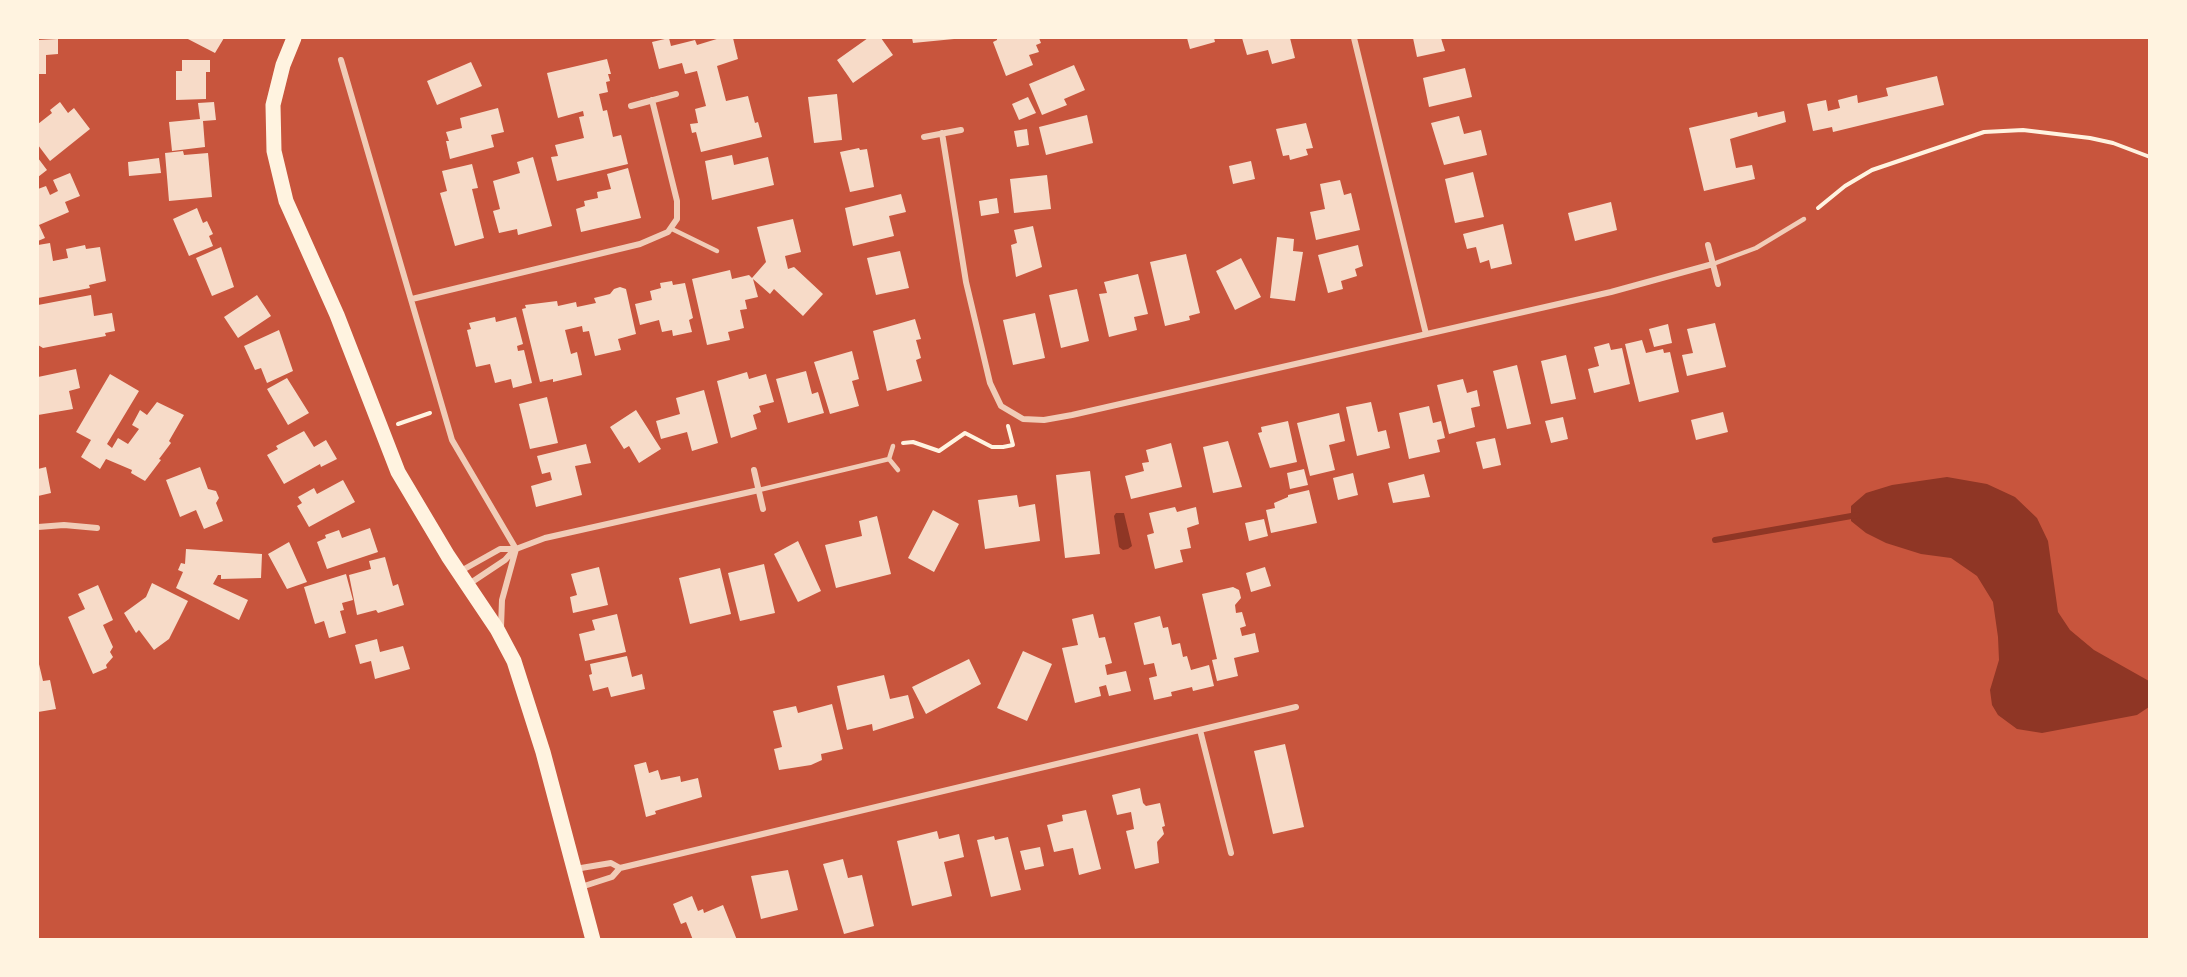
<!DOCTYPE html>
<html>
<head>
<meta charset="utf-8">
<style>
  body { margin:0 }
  #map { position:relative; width:2187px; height:977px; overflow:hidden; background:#c8553d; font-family:"Golos Text",sans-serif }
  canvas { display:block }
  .frame { position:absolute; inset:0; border:39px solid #fff3e0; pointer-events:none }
</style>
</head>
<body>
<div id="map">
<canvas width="2187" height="977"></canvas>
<div class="frame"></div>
</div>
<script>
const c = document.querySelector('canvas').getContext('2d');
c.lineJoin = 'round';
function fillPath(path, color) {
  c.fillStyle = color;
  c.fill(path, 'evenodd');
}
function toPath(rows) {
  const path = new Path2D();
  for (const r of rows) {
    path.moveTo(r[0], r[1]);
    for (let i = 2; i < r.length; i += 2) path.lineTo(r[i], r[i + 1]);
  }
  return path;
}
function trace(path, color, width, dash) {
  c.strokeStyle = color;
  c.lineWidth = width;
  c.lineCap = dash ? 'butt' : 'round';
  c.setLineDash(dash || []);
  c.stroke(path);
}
fillPath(toPath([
  [1947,477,1987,484,2015,497,2037,518,2048,541,2058,612,2070,630,2094,650,2149,681,2149,707,2137,715,2042,733,2017,729,1998,715,1992,705,1990,690,1999,660,1998,637,1993,602,1977,576,1951,558,1921,554,1886,543,1866,533,1851,521,1851,506,1866,493,1892,485],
  [1116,513,1124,513,1132,546,1128,549,1123,550,1119,547,1114,516]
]), '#8f3625');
trace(toPath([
  [1715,540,1857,515]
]), '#8f3625', 6);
fillPath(toPath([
  [186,38,224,38,215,53],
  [669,38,671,46,695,40,697,45,720,38,733,38,738,59,717,66,726,101,748,96,755,123,758,122,762,137,701,152,696,132,692,133,690,124,698,123,695,109,706,106,697,71,685,74,682,63,659,69,652,42],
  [868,38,881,38,893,55,853,83,837,60],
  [912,38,954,38,954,39,913,43],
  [997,38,1039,38,1041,43,1036,45,1039,52,1029,55,1033,65,1006,76,993,42,997,40],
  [1187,38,1214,38,1215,42,1190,49],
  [1242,38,1290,38,1295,58,1272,64,1268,50,1247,55],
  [1413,38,1441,38,1445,51,1417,57],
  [58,39,58,54,46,55,46,74,38,74,38,40],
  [607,59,611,74,608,74,610,81,606,82,608,92,599,94,603,111,607,110,613,137,621,135,628,164,557,181,551,157,558,156,555,145,584,138,579,117,584,116,583,111,558,118,547,73],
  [182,60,210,60,210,72,206,72,206,99,176,100,176,71,182,71],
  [471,62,482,86,437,105,427,81],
  [1074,65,1085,90,1064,99,1067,105,1042,115,1029,84],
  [1465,68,1472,97,1429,107,1423,78],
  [1937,76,1944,105,1833,132,1832,127,1813,131,1807,104,1826,100,1828,111,1840,108,1838,100,1857,95,1858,103,1888,96,1886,88],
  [837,94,842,140,814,143,808,97],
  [1028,97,1036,113,1019,120,1012,104],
  [60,102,68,113,74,108,90,129,50,161,38,145,38,124,52,113,50,110],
  [214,102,216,120,203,121,205,147,172,151,169,122,200,119,198,103],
  [498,108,504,132,491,135,494,147,450,159,446,141,449,141,446,132,462,128,460,118],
  [1784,111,1786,122,1730,139,1736,168,1752,165,1755,179,1704,191,1689,128,1757,112,1758,117],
  [1087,115,1093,143,1046,155,1039,127],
  [1459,116,1464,134,1481,130,1487,155,1444,165,1431,123],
  [1306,123,1313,148,1306,149,1308,155,1290,160,1289,155,1283,156,1276,129],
  [1027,129,1029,145,1017,147,1014,131],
  [859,148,860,150,867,149,874,187,850,192,840,152],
  [183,151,184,155,208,153,212,197,169,201,165,153],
  [732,155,734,165,768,157,774,185,712,200,705,161],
  [533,157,552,226,518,235,517,229,499,233,493,211,500,209,493,181,520,173,517,162],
  [38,158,47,170,38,177],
  [159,158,161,173,129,176,128,162],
  [1251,161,1255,179,1233,184,1229,166],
  [472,164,478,188,472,189,484,238,455,246,440,193,447,191,442,171],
  [628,168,641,218,581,232,576,209,585,206,584,201,598,198,597,192,611,189,607,174],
  [1473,172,1484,217,1455,223,1445,179],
  [70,173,80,196,65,202,69,212,39,225,45,238,38,241,38,189,46,186,50,195,58,191,53,180],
  [1047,175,1051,209,1014,213,1010,179],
  [1340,180,1344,195,1351,193,1360,230,1316,240,1310,212,1325,209,1320,184],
  [901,194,906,212,889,216,894,236,853,246,845,208],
  [997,198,999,213,981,216,979,201],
  [1611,202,1617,230,1575,241,1568,213],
  [197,208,203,223,207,221,213,234,209,236,213,246,189,256,173,219],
  [793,219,801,252,785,256,788,269,794,267,823,294,803,316,774,289,770,294,753,279,758,297,745,300,747,309,740,310,744,328,728,332,730,340,707,345,692,279,730,270,732,279,749,275,752,278,766,262,757,227],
  [1503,224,1512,264,1491,269,1489,260,1480,263,1476,247,1467,249,1463,234],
  [1033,226,1042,267,1016,277,1011,245,1017,243,1014,230],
  [1277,237,1294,239,1293,251,1303,252,1295,301,1270,298],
  [50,243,53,261,68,258,66,249,85,245,86,249,100,247,106,281,89,285,90,288,38,298,38,245],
  [1358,245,1363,266,1355,269,1357,276,1341,281,1343,289,1328,293,1318,255],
  [221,247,234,287,212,296,196,258],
  [900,251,909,288,876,295,867,258],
  [1186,254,1200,313,1189,316,1190,320,1165,326,1150,262],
  [1241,258,1261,297,1235,310,1216,271],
  [1138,274,1148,314,1134,317,1137,330,1109,337,1099,294,1107,293,1104,282],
  [672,281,673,285,685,283,693,318,689,320,692,332,673,336,672,330,662,332,659,320,640,325,635,304,652,300,650,291,661,288,660,283],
  [620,287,626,289,636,334,618,339,621,350,595,356,589,331,583,332,582,326,565,330,571,354,577,352,582,375,553,382,553,379,540,382,522,309,526,308,525,305,557,301,558,306,576,302,577,307,596,303,594,298,610,294,614,289],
  [1077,289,1089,341,1061,348,1049,295],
  [91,295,94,316,112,313,115,331,105,333,106,336,43,348,38,345,38,305],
  [257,295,271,316,238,338,224,317],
  [1035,313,1045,358,1013,365,1003,320],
  [495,317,496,322,516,317,523,344,517,346,518,351,524,350,532,383,513,388,511,379,495,383,490,364,476,367,467,330,471,329,469,323],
  [915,319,921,339,916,340,921,358,916,360,922,381,887,391,873,331],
  [1715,323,1726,367,1687,376,1682,355,1693,353,1687,329],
  [1668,324,1672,343,1654,347,1649,329],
  [279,330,293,371,267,383,261,368,255,370,244,346],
  [1642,340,1646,353,1663,349,1664,353,1670,352,1679,392,1639,402,1625,344],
  [1609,343,1611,350,1622,348,1630,384,1594,393,1588,369,1599,366,1594,347],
  [852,351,859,379,852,381,859,406,830,414,814,362],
  [1566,355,1576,399,1551,404,1541,361],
  [1517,365,1531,424,1507,429,1493,371],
  [76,369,80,388,69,391,73,409,38,415,38,377],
  [806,371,812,394,818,392,824,413,788,423,776,379],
  [747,372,749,379,766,374,774,402,759,406,761,412,753,415,757,429,731,438,717,381],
  [110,374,139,391,107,444,112,448,118,438,128,444,139,429,132,425,140,410,147,415,157,402,184,415,169,441,171,443,159,459,161,460,145,481,131,473,132,470,106,459,100,469,81,457,91,440,76,432],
  [287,378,309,413,288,425,267,389],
  [1463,379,1467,393,1477,390,1480,406,1471,408,1475,427,1449,434,1437,385],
  [704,390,718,443,692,451,687,432,661,439,656,421,680,414,676,398],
  [547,397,558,443,530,449,519,404],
  [1371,402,1378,432,1386,430,1390,448,1357,456,1346,407],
  [1429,406,1433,423,1441,421,1445,438,1437,440,1440,452,1409,459,1399,413],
  [636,410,661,449,639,463,629,446,624,449,610,427],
  [1723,412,1728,432,1696,440,1691,420],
  [1339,413,1345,441,1329,445,1335,470,1310,476,1297,423],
  [1563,417,1568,439,1551,443,1545,421],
  [1288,421,1297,462,1270,468,1258,433,1262,432,1261,427],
  [304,431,314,447,326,440,337,459,321,467,320,464,284,484,267,455,278,449,276,446],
  [1495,438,1501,465,1483,469,1476,442],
  [1228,441,1242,487,1213,493,1203,447],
  [1171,443,1182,487,1131,499,1125,476,1144,471,1142,463,1149,462,1146,450],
  [586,444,591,463,575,466,582,495,536,507,531,486,552,480,550,472,542,474,537,456],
  [46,467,51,493,38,496,38,469],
  [200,467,208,489,216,491,219,498,216,503,223,521,204,529,196,510,180,517,166,480],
  [1304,469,1308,485,1290,489,1287,473],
  [1090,471,1100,554,1065,558,1056,475],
  [1353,473,1358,495,1338,500,1333,478],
  [1424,474,1430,497,1393,503,1388,483],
  [343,480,355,502,309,527,297,506,302,503,298,497,314,488,317,494],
  [1309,490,1317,523,1271,533,1266,510,1275,508,1274,503,1288,497,1288,495],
  [1017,495,1019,507,1035,504,1040,541,985,549,978,500],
  [1175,507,1177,512,1196,507,1199,524,1187,528,1191,548,1180,550,1183,562,1155,569,1147,535,1154,533,1149,513],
  [933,510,959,524,934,572,908,558],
  [877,516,891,574,836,588,825,545,862,536,859,521],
  [1264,519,1268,536,1249,541,1245,523],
  [370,528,378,552,327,569,317,542,326,538,325,535,339,530,342,538],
  [798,541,821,591,798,602,774,554],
  [289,542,307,582,287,589,268,554],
  [186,549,262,554,261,578,221,579,221,575,218,575,213,584,248,600,239,620,176,588,183,572,178,570,181,563,185,564],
  [385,557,393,586,398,584,404,605,378,613,376,610,357,615,349,575,371,569,369,561],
  [764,564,775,613,740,621,728,573],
  [599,567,608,605,573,613,570,597,577,595,571,574],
  [1265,567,1271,586,1251,592,1246,573],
  [720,568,731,614,690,624,679,578],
  [346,574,353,600,342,603,344,610,340,611,346,633,329,638,324,621,315,624,304,587],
  [152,583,188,601,169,639,154,650,139,630,136,633,124,613,146,597],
  [98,585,113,620,103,625,113,647,110,652,113,657,106,665,107,668,93,674,68,617,85,609,78,594],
  [1233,587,1239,590,1241,598,1235,605,1236,613,1242,612,1246,626,1240,628,1242,636,1255,633,1259,652,1234,658,1238,676,1217,681,1212,660,1217,659,1202,594],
  [617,614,626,652,585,661,579,634,595,630,592,620],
  [1093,614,1099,638,1105,637,1112,663,1105,665,1107,675,1126,671,1131,691,1109,696,1106,685,1099,687,1101,696,1075,703,1062,648,1078,645,1072,619],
  [1160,616,1163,628,1168,627,1172,645,1180,643,1183,657,1187,656,1191,670,1209,665,1214,686,1193,691,1192,687,1171,692,1172,696,1154,700,1149,678,1157,676,1154,663,1144,665,1134,623],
  [377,639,380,652,403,646,410,669,375,679,371,661,360,664,355,645],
  [1023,651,1052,664,1027,721,997,708],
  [627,656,632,677,642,674,645,689,611,697,608,687,593,691,589,675,592,674,590,664],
  [969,659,981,684,926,714,912,687],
  [38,660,43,681,50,680,56,709,38,712],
  [884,675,890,699,908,695,914,718,873,731,872,724,847,730,837,686],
  [832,704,843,749,821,754,822,760,811,765,779,770,774,749,782,747,773,711,796,706,798,713],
  [1285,744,1304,827,1273,834,1254,751],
  [646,762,649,773,658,770,661,780,680,776,681,782,698,778,702,797,655,811,656,814,646,817,634,765],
  [1140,788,1143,803,1146,806,1160,803,1165,826,1162,827,1164,834,1157,842,1159,863,1135,869,1126,831,1134,829,1131,812,1117,815,1112,795],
  [1086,810,1101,869,1079,875,1073,848,1054,852,1047,825,1063,821,1062,815],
  [937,831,939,839,959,834,964,857,944,862,952,896,912,906,897,841],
  [994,836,995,840,1008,837,1021,890,991,897,977,840],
  [1040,847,1044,866,1025,870,1020,851],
  [843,859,848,878,862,875,874,926,844,934,823,864],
  [788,870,798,910,761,919,751,876],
  [692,896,698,911,703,909,704,913,723,905,737,940,693,940,686,922,681,924,673,904]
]), '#f7dbc8');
trace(toPath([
  [1818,208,1845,186,1872,170,1984,132,2023,130,2090,138,2113,143,2150,157],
  [398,424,430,413],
  [903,443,913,442,939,451,965,433,992,447,1003,447,1013,445,1008,426]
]), '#fff3e0', 4);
trace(toPath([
  [672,229,717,251],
  [1713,264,1756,248,1804,219],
  [889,459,898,470],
  [759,490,889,459,893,446]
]), '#f1ccb7', 4.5);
trace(toPath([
  [1354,38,1426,334],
  [341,60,452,440,516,549],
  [631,106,676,94],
  [942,133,966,282,990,383,1001,406,1023,419,1044,420,1072,415,1611,292,1713,264],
  [924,137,961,130],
  [1708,245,1718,284],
  [412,299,640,244,668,232,677,219,677,201,652,100],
  [754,470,763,509],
  [38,527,64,525,97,528],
  [459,572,500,549,516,549,545,538,759,490],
  [469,584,505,560,513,551],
  [501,627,502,600,516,549],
  [1200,730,1231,853],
  [575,869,611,863,620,868],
  [581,887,612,877,620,868,1296,707]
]), '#f1ccb7', 6);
trace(toPath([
  [294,38,283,65,273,105,274,151,286,201,337,315,398,472,448,556,497,629,514,661,543,752,593,940]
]), '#fff3e0', 15);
</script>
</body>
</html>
